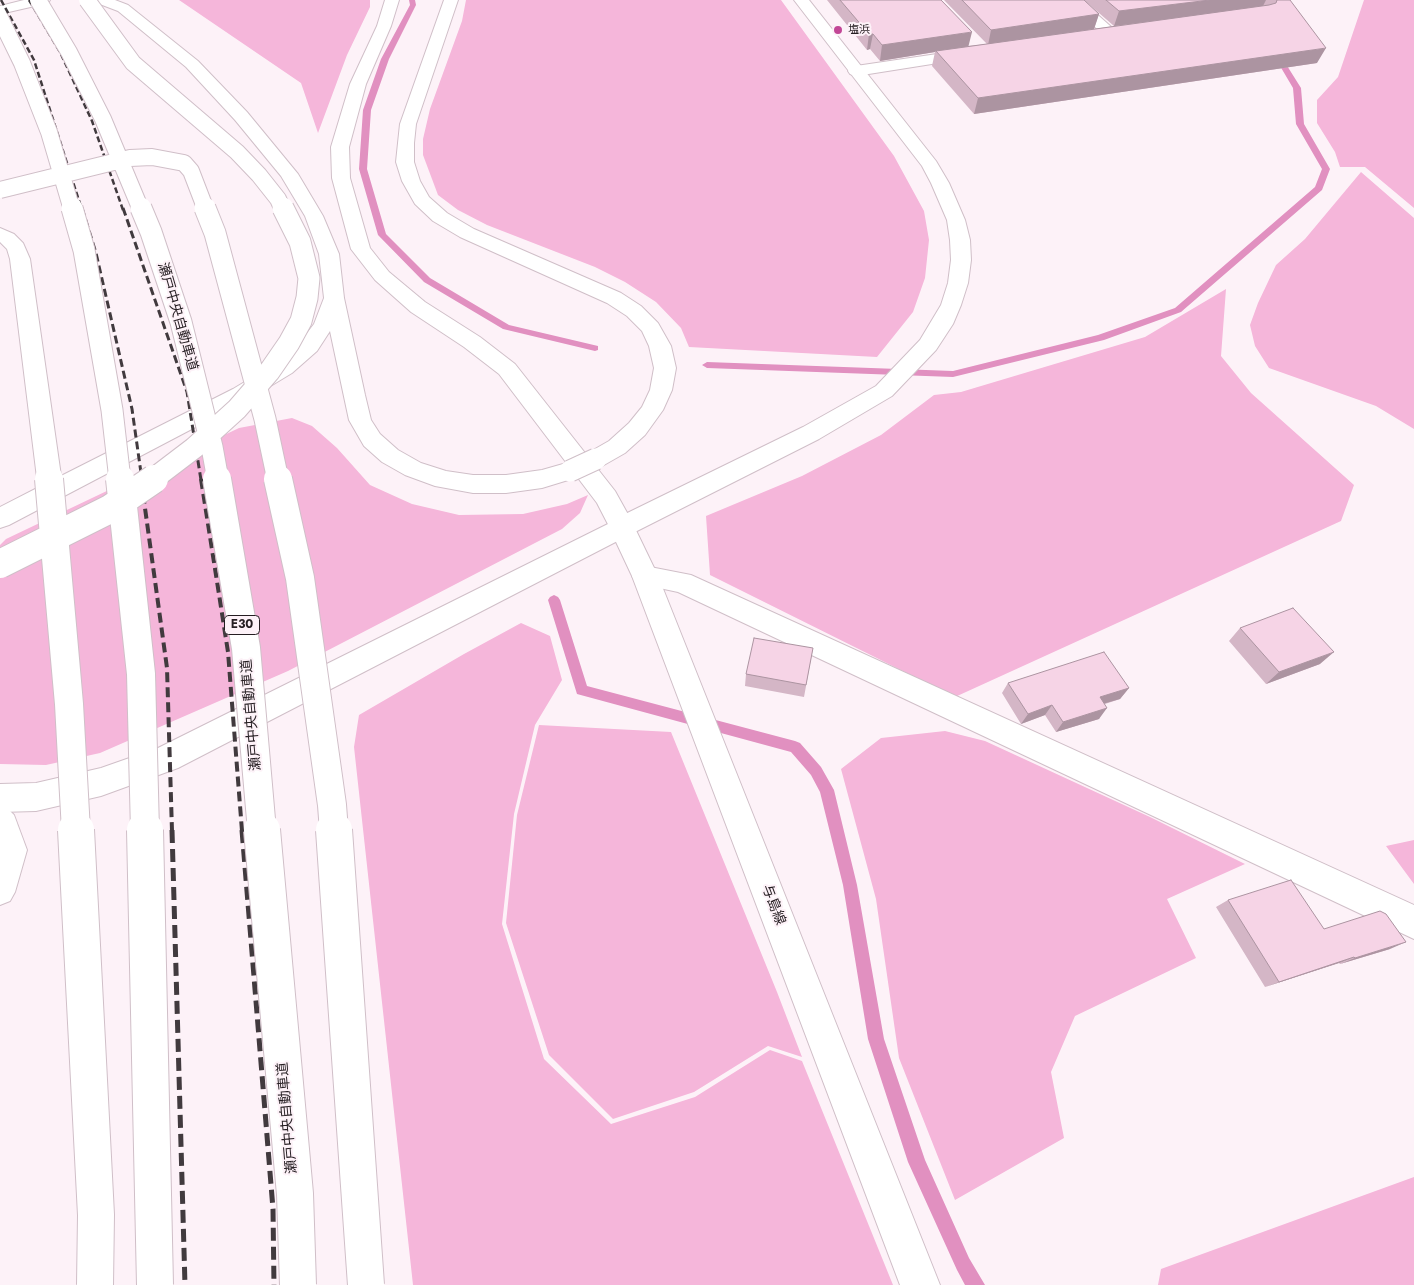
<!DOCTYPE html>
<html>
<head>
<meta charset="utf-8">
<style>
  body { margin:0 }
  canvas { display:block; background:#fdf2f8 }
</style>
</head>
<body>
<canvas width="1414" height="1285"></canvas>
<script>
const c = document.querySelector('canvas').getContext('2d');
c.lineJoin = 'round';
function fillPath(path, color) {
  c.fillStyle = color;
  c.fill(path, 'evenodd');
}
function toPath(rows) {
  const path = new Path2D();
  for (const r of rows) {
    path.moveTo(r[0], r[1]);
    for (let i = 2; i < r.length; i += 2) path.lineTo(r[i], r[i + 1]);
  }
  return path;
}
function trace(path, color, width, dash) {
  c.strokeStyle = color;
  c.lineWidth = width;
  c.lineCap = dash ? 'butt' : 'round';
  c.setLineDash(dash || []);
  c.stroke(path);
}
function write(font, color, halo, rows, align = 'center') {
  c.font = font + ' Jost,"Noto Sans JP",sans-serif';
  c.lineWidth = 4;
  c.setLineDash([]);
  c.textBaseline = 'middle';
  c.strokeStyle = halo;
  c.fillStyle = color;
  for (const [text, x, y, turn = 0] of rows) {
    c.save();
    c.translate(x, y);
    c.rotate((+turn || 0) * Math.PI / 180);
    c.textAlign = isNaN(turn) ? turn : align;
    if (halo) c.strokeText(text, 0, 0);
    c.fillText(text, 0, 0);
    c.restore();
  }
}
fillPath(toPath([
  [179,0,370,0,370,7,347,55,318,133,301,83],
  [466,0,781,0,894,156,924,211,929,240,925,278,913,312,877,357,689,347,681,328,656,302,625,282,595,267,487,225,458,210,438,195,423,155,423,139,430,109,462,21],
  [1364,0,1414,0,1414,208,1365,167,1340,167,1335,152,1317,123,1317,100,1338,77],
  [1361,172,1414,218,1414,429,1376,406,1269,368,1255,346,1250,325,1258,303,1276,265,1305,239],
  [1226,289,1221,356,1251,393,1354,485,1341,521,955,697,710,575,706,516,802,476,881,435,934,395,961,392,1145,337],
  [292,418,312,426,337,448,370,485,412,504,459,515,523,514,567,504,588,495,580,513,562,529,288,671,100,753,46,765,0,764,0,545,6,539,239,428],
  [521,623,550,636,562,680,535,725,514,814,502,924,544,1059,611,1124,695,1097,770,1050,802,1061,893,1285,413,1285,354,747,359,715,464,654],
  [539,725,671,732,777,992,802,1057,768,1046,694,1092,613,1119,549,1055,506,923,517,815],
  [945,731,985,741,1150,817,1245,864,1167,899,1196,958,1075,1016,1051,1072,1064,1138,955,1200,899,1058,876,899,841,769,881,738],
  [1414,840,1414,884,1386,846],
  [1414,1177,1414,1285,1158,1285,1161,1269]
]), '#f5b6da');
fillPath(toPath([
  [409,0,415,0,416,5,389,59,371,110,367,169,386,234,430,278,509,325,598,346,598,350,595,351,503,329,424,282,378,235,359,169,363,110,381,59,410,5,409,0],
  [1275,53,1279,53,1301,88,1304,124,1330,169,1322,190,1181,312,1104,340,953,377,707,368,702,365,707,362,953,371,1098,335,1175,308,1315,187,1322,169,1296,124,1293,88,1273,54,1275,53],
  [554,595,558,597,560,600,587,686,795,741,800,743,821,767,834,790,857,885,884,1039,925,1160,969,1258,985,1285,965,1285,957,1270,908,1162,868,1039,843,885,820,792,811,775,791,752,577,694,548,600,550,597,554,595]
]), '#e190c0');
const service = toPath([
  [0,806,9,810,14,815,27,850,15,892,10,901,0,905,0,806]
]);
const minor = toPath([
  [385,0,399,0,391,26,366,84,349,147,350,178,370,248,389,272,425,302,480,337,515,364,615,491,635,527,631,534,622,537,613,534,597,503,499,374,464,347,411,312,375,280,351,249,332,178,331,147,350,84,377,26,385,0],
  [1065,0,1081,0,1118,33,1115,36,1110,38,1105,36,1065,0],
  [971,49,976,51,979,54,976,57,856,76,850,74,848,71,850,68,856,66,971,49],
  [645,566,691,575,1414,905,1414,939,678,592,636,583,632,576,636,569,645,566]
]);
const tertiary = toPath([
  [794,0,809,0,936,161,949,183,965,220,970,240,971,260,968,283,961,305,953,324,936,350,892,396,819,439,631,534,622,537,613,534,609,527,613,520,803,427,876,386,920,340,941,305,948,283,951,260,950,240,947,220,931,183,922,166,794,0]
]);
const secondary = toPath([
  [622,517,631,520,658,576,940,1285,900,1285,632,576,609,527,613,520,622,517]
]);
const motorway = toPath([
  [24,0,50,0,48,3,0,14,0,6,24,0],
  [95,0,115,0,128,5,198,61,247,112,298,174,323,216,339,254,344,298,365,395,371,420,380,434,398,450,421,463,446,471,473,475,506,475,542,470,570,462,578,465,582,471,578,477,542,488,506,493,473,493,435,486,405,475,382,462,364,446,349,420,330,331,317,351,292,373,249,399,9,525,0,528,0,507,43,485,37,478,10,259,7,249,0,242,0,228,14,234,23,243,30,259,61,476,233,389,276,363,301,341,314,324,324,298,319,254,305,216,281,176,235,120,186,67,118,11,97,3,95,0],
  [444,0,458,0,416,124,414,143,414,162,420,181,429,197,447,213,474,229,621,293,641,306,658,323,671,346,676,368,672,390,663,410,645,435,625,453,604,465,596,468,588,465,584,459,588,453,609,441,629,423,642,407,650,390,654,368,649,346,642,331,627,316,607,303,460,237,433,221,415,204,402,181,396,162,400,124,444,0],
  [622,517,631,520,635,527,631,534,178,768,101,796,36,811,0,812,0,784,36,783,101,768,158,748,622,517]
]);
trace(service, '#d0bfc8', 2);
trace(minor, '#d0bfc8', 2);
trace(tertiary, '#d0bfc8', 2);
trace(secondary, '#d0bfc8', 2);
trace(motorway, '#d0bfc8', 2);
fillPath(service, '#fff');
fillPath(minor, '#fff');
fillPath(tertiary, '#fff');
fillPath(secondary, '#fff');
fillPath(motorway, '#fff');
trace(toPath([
  [1,0,34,60,82,210],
  [29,0,60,52,92,121,123,210]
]), '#413a3e', 2.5, [6, 3]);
trace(toPath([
  [82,208,96,253,132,409,142,480],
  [123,208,187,392,201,480]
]), '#413a3e', 3, [8, 4]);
trace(toPath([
  [141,479,167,668,172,831],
  [201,479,228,652,242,831]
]), '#413a3e', 4, [10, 5]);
trace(toPath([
  [172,830,185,1285],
  [242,830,273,1209,274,1285]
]), '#413a3e', 5, [13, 6]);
const motorwayBridgeFar3 = toPath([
  [38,0,69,52,103,119,141,210],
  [87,0,133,63,237,152,259,175,278,199,283,210],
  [0,18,22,63,49,132,72,210],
  [0,190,130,158,152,157,184,163,191,171,206,210]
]);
const motorwayBridgeFar2 = toPath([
  [72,208,84,250,112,410,120,480],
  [141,208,151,232,181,322,212,447,218,480],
  [205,208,215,233,265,419,278,480],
  [570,471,596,459],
  [49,478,49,480],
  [152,480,194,448,237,409,269,372,289,343,301,321,307,298,309,278,300,242,283,208]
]);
const motorwayBridgeFar1 = toPath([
  [49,479,69,704,76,831],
  [120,479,141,674,145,831],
  [217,479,246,648,262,831],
  [278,479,300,578,332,805,334,831],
  [0,564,110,509,154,479]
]);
const motorwayBridge = toPath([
  [76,830,96,1215,95,1285],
  [145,830,155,1285],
  [262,830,295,1194,298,1285],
  [334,830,366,1285]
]);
trace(motorwayBridgeFar3, '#d0bfc8', 18, []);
trace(motorwayBridgeFar2, '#d0bfc8', 23, []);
trace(motorwayBridgeFar1, '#d0bfc8', 30, []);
trace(motorwayBridge, '#d0bfc8', 38, []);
trace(motorwayBridgeFar3, '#fff', 16);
trace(motorwayBridgeFar2, '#fff', 21);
trace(motorwayBridgeFar1, '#fff', 28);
trace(motorwayBridge, '#fff', 36);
fillPath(toPath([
  [827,0,941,0,968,46,987,44,944,0,1084,0,1099,14,1094,29,1114,26,1084,0,1290,0,1317,63,974,114,932,66,935,52,880,61,870,49,867,50],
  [1240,628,1320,664,1266,684,1229,641],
  [813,648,804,697,745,686,746,674],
  [1008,683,1129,688,1120,699,1105,704,1099,719,1056,732,1045,715,1021,724,1002,693],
  [1228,900,1324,929,1390,949,1340,964,1339,963,1265,987,1216,907]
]), '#d4b6c6');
fillPath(toPath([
  [1210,0,1266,0,1262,8,1114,26,1119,11],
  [1099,14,1094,29,988,45,991,30],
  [972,32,968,48,936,51,935,52,880,61,882,45],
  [869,34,873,34,870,49,867,50],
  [1326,48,1317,63,974,114,978,98],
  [1334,652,1320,664,1266,684,1279,672],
  [1129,688,1120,699,1092,707,1100,697],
  [1052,705,1045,715,1021,724,1028,714],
  [1107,708,1099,719,1056,732,1063,722],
  [1406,942,1390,949,1340,964,1355,958],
  [1354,957,1339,963,1265,987,1279,982]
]), '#ac94a1');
const building = toPath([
  [840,0,941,0,972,32,882,45,873,34,869,34,840,0],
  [962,0,1084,0,1099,14,991,30,962,0],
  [1106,0,1210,0,1119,11,1106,0],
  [1277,0,1290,0,1326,48,978,98,936,51,1269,5,1276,3,1277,0],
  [1293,608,1334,652,1279,672,1240,628,1293,608],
  [754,638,813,648,806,685,746,674,754,638],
  [1104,652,1129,688,1100,697,1107,708,1063,722,1052,705,1028,714,1008,683,1104,652],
  [1291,880,1324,929,1380,911,1386,914,1406,942,1355,958,1354,957,1279,982,1228,900,1291,880]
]);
fillPath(building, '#f6d4e6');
trace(building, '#ac94a1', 1);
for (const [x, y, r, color] of [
  [838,30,5,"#c24696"]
]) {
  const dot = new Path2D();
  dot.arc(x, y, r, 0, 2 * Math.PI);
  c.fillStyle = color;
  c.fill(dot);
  trace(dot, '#fdf2f8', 2);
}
write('11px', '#251e22', '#fdf2f8', [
  ["塩浜",848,30]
], 'left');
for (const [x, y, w] of [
  [242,625,35]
]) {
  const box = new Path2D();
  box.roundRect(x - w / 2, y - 9.5, w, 19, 4);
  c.fillStyle = '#fdf2f8';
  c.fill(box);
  trace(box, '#251e22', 1);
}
write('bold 12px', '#251e22', null, [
  ["E30",242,625]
]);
write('14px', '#251e22', '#fdf2f8', [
  ["瀬戸中央自動車道",177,317,74],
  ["瀬戸中央自動車道",252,715,-95],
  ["与島線",773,905,69],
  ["瀬戸中央自動車道",288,1118,-95]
]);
</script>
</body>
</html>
